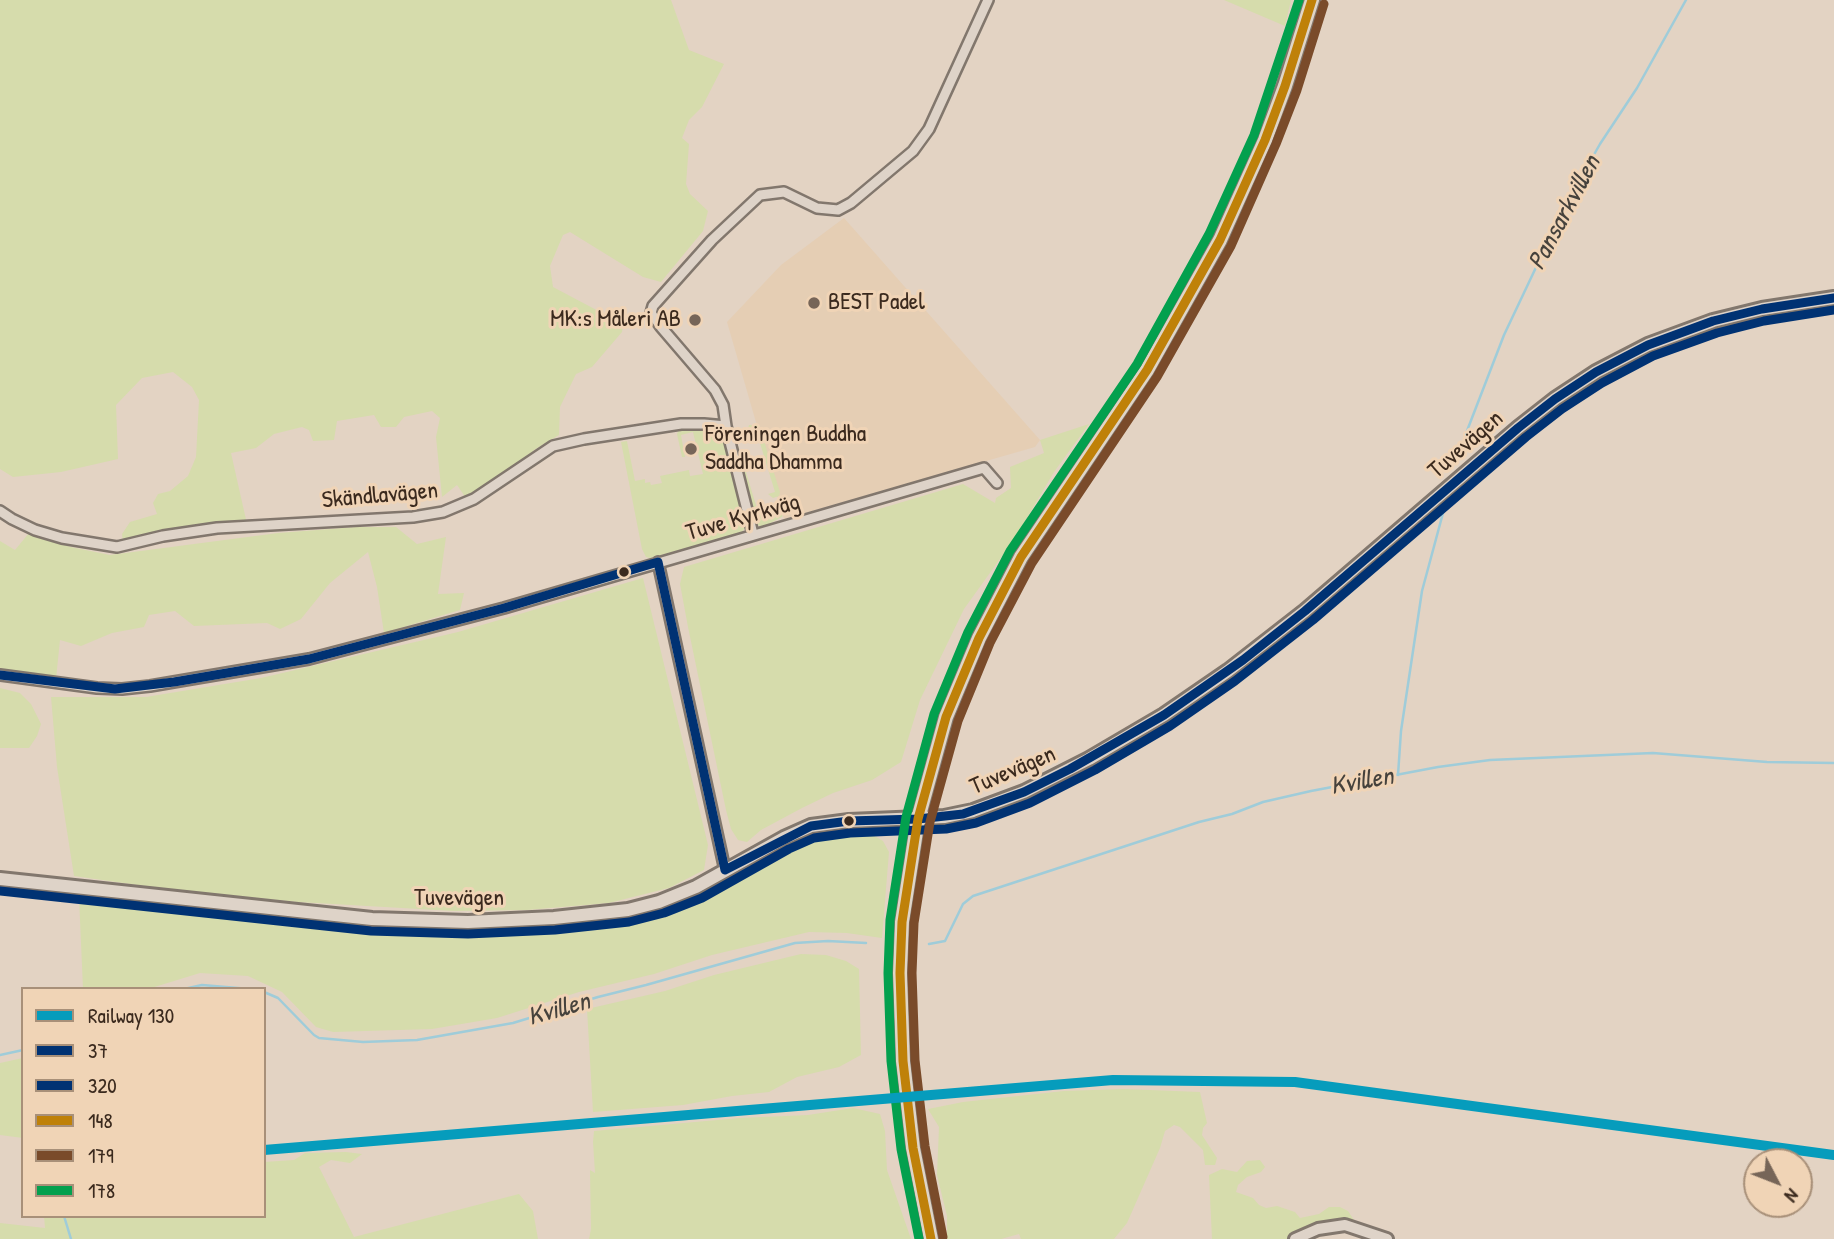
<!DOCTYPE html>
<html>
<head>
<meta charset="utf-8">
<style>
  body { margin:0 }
  #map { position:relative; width:1834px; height:1239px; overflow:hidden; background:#e3d3c3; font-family:"Patrick Hand",sans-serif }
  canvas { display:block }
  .legend { position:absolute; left:21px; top:987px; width:245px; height:231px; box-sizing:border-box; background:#f0d4b6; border:2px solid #a89079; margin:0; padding:9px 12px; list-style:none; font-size:21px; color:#3b2a1e }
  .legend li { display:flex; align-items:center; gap:14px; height:35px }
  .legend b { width:35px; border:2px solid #a89079 }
  .north { position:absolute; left:1743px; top:1148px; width:70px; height:70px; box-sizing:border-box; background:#f0d4b6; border:2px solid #a89079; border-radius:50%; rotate:132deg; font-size:19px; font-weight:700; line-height:28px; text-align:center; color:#3b2a1e }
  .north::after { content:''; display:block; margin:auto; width:24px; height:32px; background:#766558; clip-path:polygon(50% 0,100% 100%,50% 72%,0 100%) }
</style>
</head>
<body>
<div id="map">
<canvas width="1834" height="1239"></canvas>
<ul class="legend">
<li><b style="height:9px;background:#069cbc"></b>Railway 130</li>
<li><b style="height:9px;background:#003273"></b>37</li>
<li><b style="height:9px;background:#003273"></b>320</li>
<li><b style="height:9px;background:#bf8109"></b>148</li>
<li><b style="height:9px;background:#7a4b2a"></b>179</li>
<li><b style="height:9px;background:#03a04e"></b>178</li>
</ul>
<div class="north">N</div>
</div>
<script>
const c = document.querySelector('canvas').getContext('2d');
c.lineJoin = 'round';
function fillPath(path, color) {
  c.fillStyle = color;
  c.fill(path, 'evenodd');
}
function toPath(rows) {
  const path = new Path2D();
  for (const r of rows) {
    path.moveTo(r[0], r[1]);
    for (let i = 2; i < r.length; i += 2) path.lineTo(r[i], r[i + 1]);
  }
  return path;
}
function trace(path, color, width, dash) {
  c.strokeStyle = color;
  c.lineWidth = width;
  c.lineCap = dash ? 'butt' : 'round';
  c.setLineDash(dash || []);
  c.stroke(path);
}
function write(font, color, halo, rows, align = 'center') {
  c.font = font + ' "Patrick Hand",sans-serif';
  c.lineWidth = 6;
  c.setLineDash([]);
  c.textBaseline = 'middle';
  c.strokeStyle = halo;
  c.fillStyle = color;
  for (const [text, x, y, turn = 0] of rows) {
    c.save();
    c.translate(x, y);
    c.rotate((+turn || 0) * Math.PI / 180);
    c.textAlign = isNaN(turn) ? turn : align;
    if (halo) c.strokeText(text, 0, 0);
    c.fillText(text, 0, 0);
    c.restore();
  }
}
fillPath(toPath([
  [844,218,1040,440,1035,447,784,519,727,322,781,265]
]), '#e5ceb4');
fillPath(toPath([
  [0,0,671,0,689,50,724,64,702,107,689,120,682,138,689,144,686,184,690,194,708,211,703,231,661,282,643,277,570,232,563,235,550,266,553,287,623,324,622,332,592,367,576,374,560,407,559,435,534,450,521,464,488,487,466,498,457,485,442,497,436,437,440,418,432,411,404,417,396,427,381,427,374,415,337,421,334,440,313,441,309,430,302,427,274,434,256,448,231,453,247,524,166,529,144,538,123,542,122,534,130,522,157,514,153,503,158,494,170,491,188,476,196,457,199,400,192,387,173,372,142,378,116,405,118,459,61,472,13,477,0,469],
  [1224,0,1291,0,1285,26],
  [1089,424,1054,472,1015,538,964,609,920,700,901,762,872,780,833,793,802,808,761,830,747,842,738,840,731,829,726,810,688,627,680,584,684,567,963,484,995,503,996,498,1011,488,1010,467,1044,453,1040,440],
  [759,425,780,492,779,496,773,498,768,494,775,492,756,430,748,429,749,425],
  [680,427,716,429,722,435,746,527,741,533,650,558,646,557,642,549,621,442,627,441,635,481,645,479,645,483,650,482,651,485,662,483,660,476,689,470,690,476,703,474,693,432,681,435,685,457,682,457,677,434],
  [735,429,741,433,735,436,759,515,773,511,778,505,782,505,785,510,782,517,763,527,754,524,731,433],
  [356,527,396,527,417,544,446,537,438,594,464,593,460,610,384,633,377,587,368,552,330,583,301,619,280,629,267,623,194,626,175,611,149,615,144,627,112,633,81,646,60,640,56,679,0,673,0,541,15,550,29,533,71,547,110,555,278,533],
  [643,578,708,845,704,870,669,888,609,903,527,910,454,911,298,902,166,889,74,876,57,767,51,697,146,697,261,678,458,632],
  [0,688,20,693,31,704,41,724,37,736,29,748,0,748],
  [860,834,873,835,883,841,889,852,882,938,847,933,809,932,712,955,654,974,579,992,497,1018,432,1029,333,1032,316,1027,282,992,248,976,200,973,148,989,83,989,79,897,220,915,393,931,527,931,637,919,682,907,774,853,814,838],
  [801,954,826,955,846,961,859,969,861,1055,839,1067,797,1077,769,1092,732,1096,683,1105,593,1112,587,1009,665,991,714,975],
  [23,1058,23,1138,0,1135,0,1063],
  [1124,1089,1200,1092,1207,1123,1203,1128,1202,1135,1217,1158,1215,1165,1205,1165,1203,1150,1180,1127,1174,1125,1165,1131,1160,1148,1127,1223,1114,1239,1021,1239,1019,1234,1001,1239,947,1239,947,1216,937,1175,939,1127,928,1109,963,1102,1064,1091],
  [853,1108,880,1114,885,1131,887,1170,911,1239,589,1239,591,1229,590,1170,595,1173,593,1142,594,1131,740,1118,808,1115],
  [346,1152,362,1154,350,1163,331,1160,319,1167,354,1237,519,1194,533,1211,538,1239,0,1239,0,1223,45,1228,44,1216,264,1216,264,1162,294,1160,305,1153],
  [1260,1160,1265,1167,1261,1172,1247,1177,1238,1185,1236,1192,1253,1198,1259,1205,1266,1208,1277,1206,1295,1212,1300,1218,1319,1214,1329,1207,1340,1207,1348,1211,1356,1223,1307,1230,1288,1239,1212,1239,1209,1175,1222,1169,1237,1172,1247,1161]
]), '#d6dcac');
trace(toPath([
  [1465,436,1504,335,1566,204,1600,144,1637,88,1686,0],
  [1398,775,1401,731,1422,591,1443,513],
  [929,944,945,941,963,904,973,896,1199,822,1232,814,1263,802,1311,791,1438,767,1490,760,1653,753,1767,762,1834,763],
  [184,989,202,985,250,989],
  [264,992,278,998,314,1035,319,1038,363,1042,417,1040,513,1023,598,997,646,985,795,943,828,941,866,943],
  [0,1055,23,1050],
  [64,1216,71,1239]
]), '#9fccd9', 2.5);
const minor = toPath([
  [726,426,723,405,715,390,661,327,651,313,653,306,712,240,760,195,784,192,817,208,838,210,851,203,913,151,929,129,988,0],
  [0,511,12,519,35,530,62,538,117,547,163,536,217,528,413,517,443,512,474,499,553,446,584,439,681,424,704,424,726,426,753,534],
  [658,562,725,870],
  [0,675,97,688,122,689,150,686,309,659,504,608,984,468,997,483]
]);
const tertiary = toPath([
  [1295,1239,1318,1229,1345,1225,1387,1239]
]);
const secondary = toPath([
  [0,879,372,919,468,922,554,918,628,910,659,902,696,887,784,838,811,826,849,821,944,817,973,811,1024,792,1089,759,1164,715,1228,671,1305,611,1518,428,1555,399,1596,372,1648,345,1713,321,1762,309,1834,298]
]);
const trunk = toPath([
  [931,1239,913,1148,903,1061,900,973,902,922,918,819,946,717,979,638,1021,557,1147,370,1220,240,1265,140,1285,86,1312,0]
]);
trace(minor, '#82776d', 14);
trace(tertiary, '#82776d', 16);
trace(secondary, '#82776d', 18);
trace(trunk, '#82776d', 19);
trace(minor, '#ded3c8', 9);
trace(tertiary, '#ded3c8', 10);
trace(secondary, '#ded3c8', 12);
trace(trunk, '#e0d5c7', 14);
trace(toPath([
  [658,562,725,870],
  [0,675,115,689,174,682,309,659,504,608,658,562],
  [725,870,811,826,849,821,918,819,963,814,1024,792,1070,769,1164,715,1243,660,1305,611,1518,428,1555,399,1596,372,1648,345,1713,321,1762,309,1834,298]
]), '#003273', 9);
trace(toPath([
  [0,891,371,931,468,934,555,930,629,922,664,913,702,898,789,849,814,838,850,833,946,829,976,823,1030,803,1095,770,1170,726,1235,681,1313,620,1526,437,1562,409,1602,383,1653,356,1717,333,1764,321,1834,310]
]), '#003273', 9);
trace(toPath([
  [931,1239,913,1148,903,1061,900,973,902,922,918,819,946,717,979,638,1021,557,1147,370,1220,240,1265,140,1285,86,1312,0]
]), '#bf8109', 9);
trace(toPath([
  [943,1237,925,1146,915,1060,912,973,914,923,930,822,958,721,990,643,1032,563,1157,377,1231,246,1276,144,1297,90,1324,4]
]), '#7a4b2a', 9);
trace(toPath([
  [919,1239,901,1149,891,1061,888,973,890,920,906,817,934,714,968,632,1010,551,1137,364,1209,234,1254,135,1299,0]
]), '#03a04e', 9);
trace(toPath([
  [264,1150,1113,1080,1295,1082,1834,1155]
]), '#069cbc', 10);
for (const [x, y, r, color] of [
  [814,303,7,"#766558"],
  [695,320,7,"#766558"],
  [691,449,7,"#766558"],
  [624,572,6,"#3b2a1e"],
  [849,821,6,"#3b2a1e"]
]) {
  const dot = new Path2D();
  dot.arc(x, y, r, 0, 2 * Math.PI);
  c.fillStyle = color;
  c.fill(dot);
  trace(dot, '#f0d4b6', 2.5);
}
write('24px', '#3b2a1e', '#f0d4b6', [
  ["BEST Padel",828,303],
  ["MK:s Måleri AB",681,320,"right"],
  ["Föreningen Buddha",705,435],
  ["Saddha Dhamma",705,463]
], 'left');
write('24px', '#3b2a1e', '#f0d4b6', [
  ["Tuvevägen",1466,445,-41],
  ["Skändlavägen",380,496,-5],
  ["Tuve Kyrkväg",743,518,-16],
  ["Tuvevägen",1013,771,-23],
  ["Tuvevägen",459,899]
]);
write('italic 26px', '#46423c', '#f0d4b6', [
  ["Pansarkvillen",1565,213,-62],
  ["Kvillen",1362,782,-10],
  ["Kvillen",559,1010,-16]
]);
</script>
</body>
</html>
